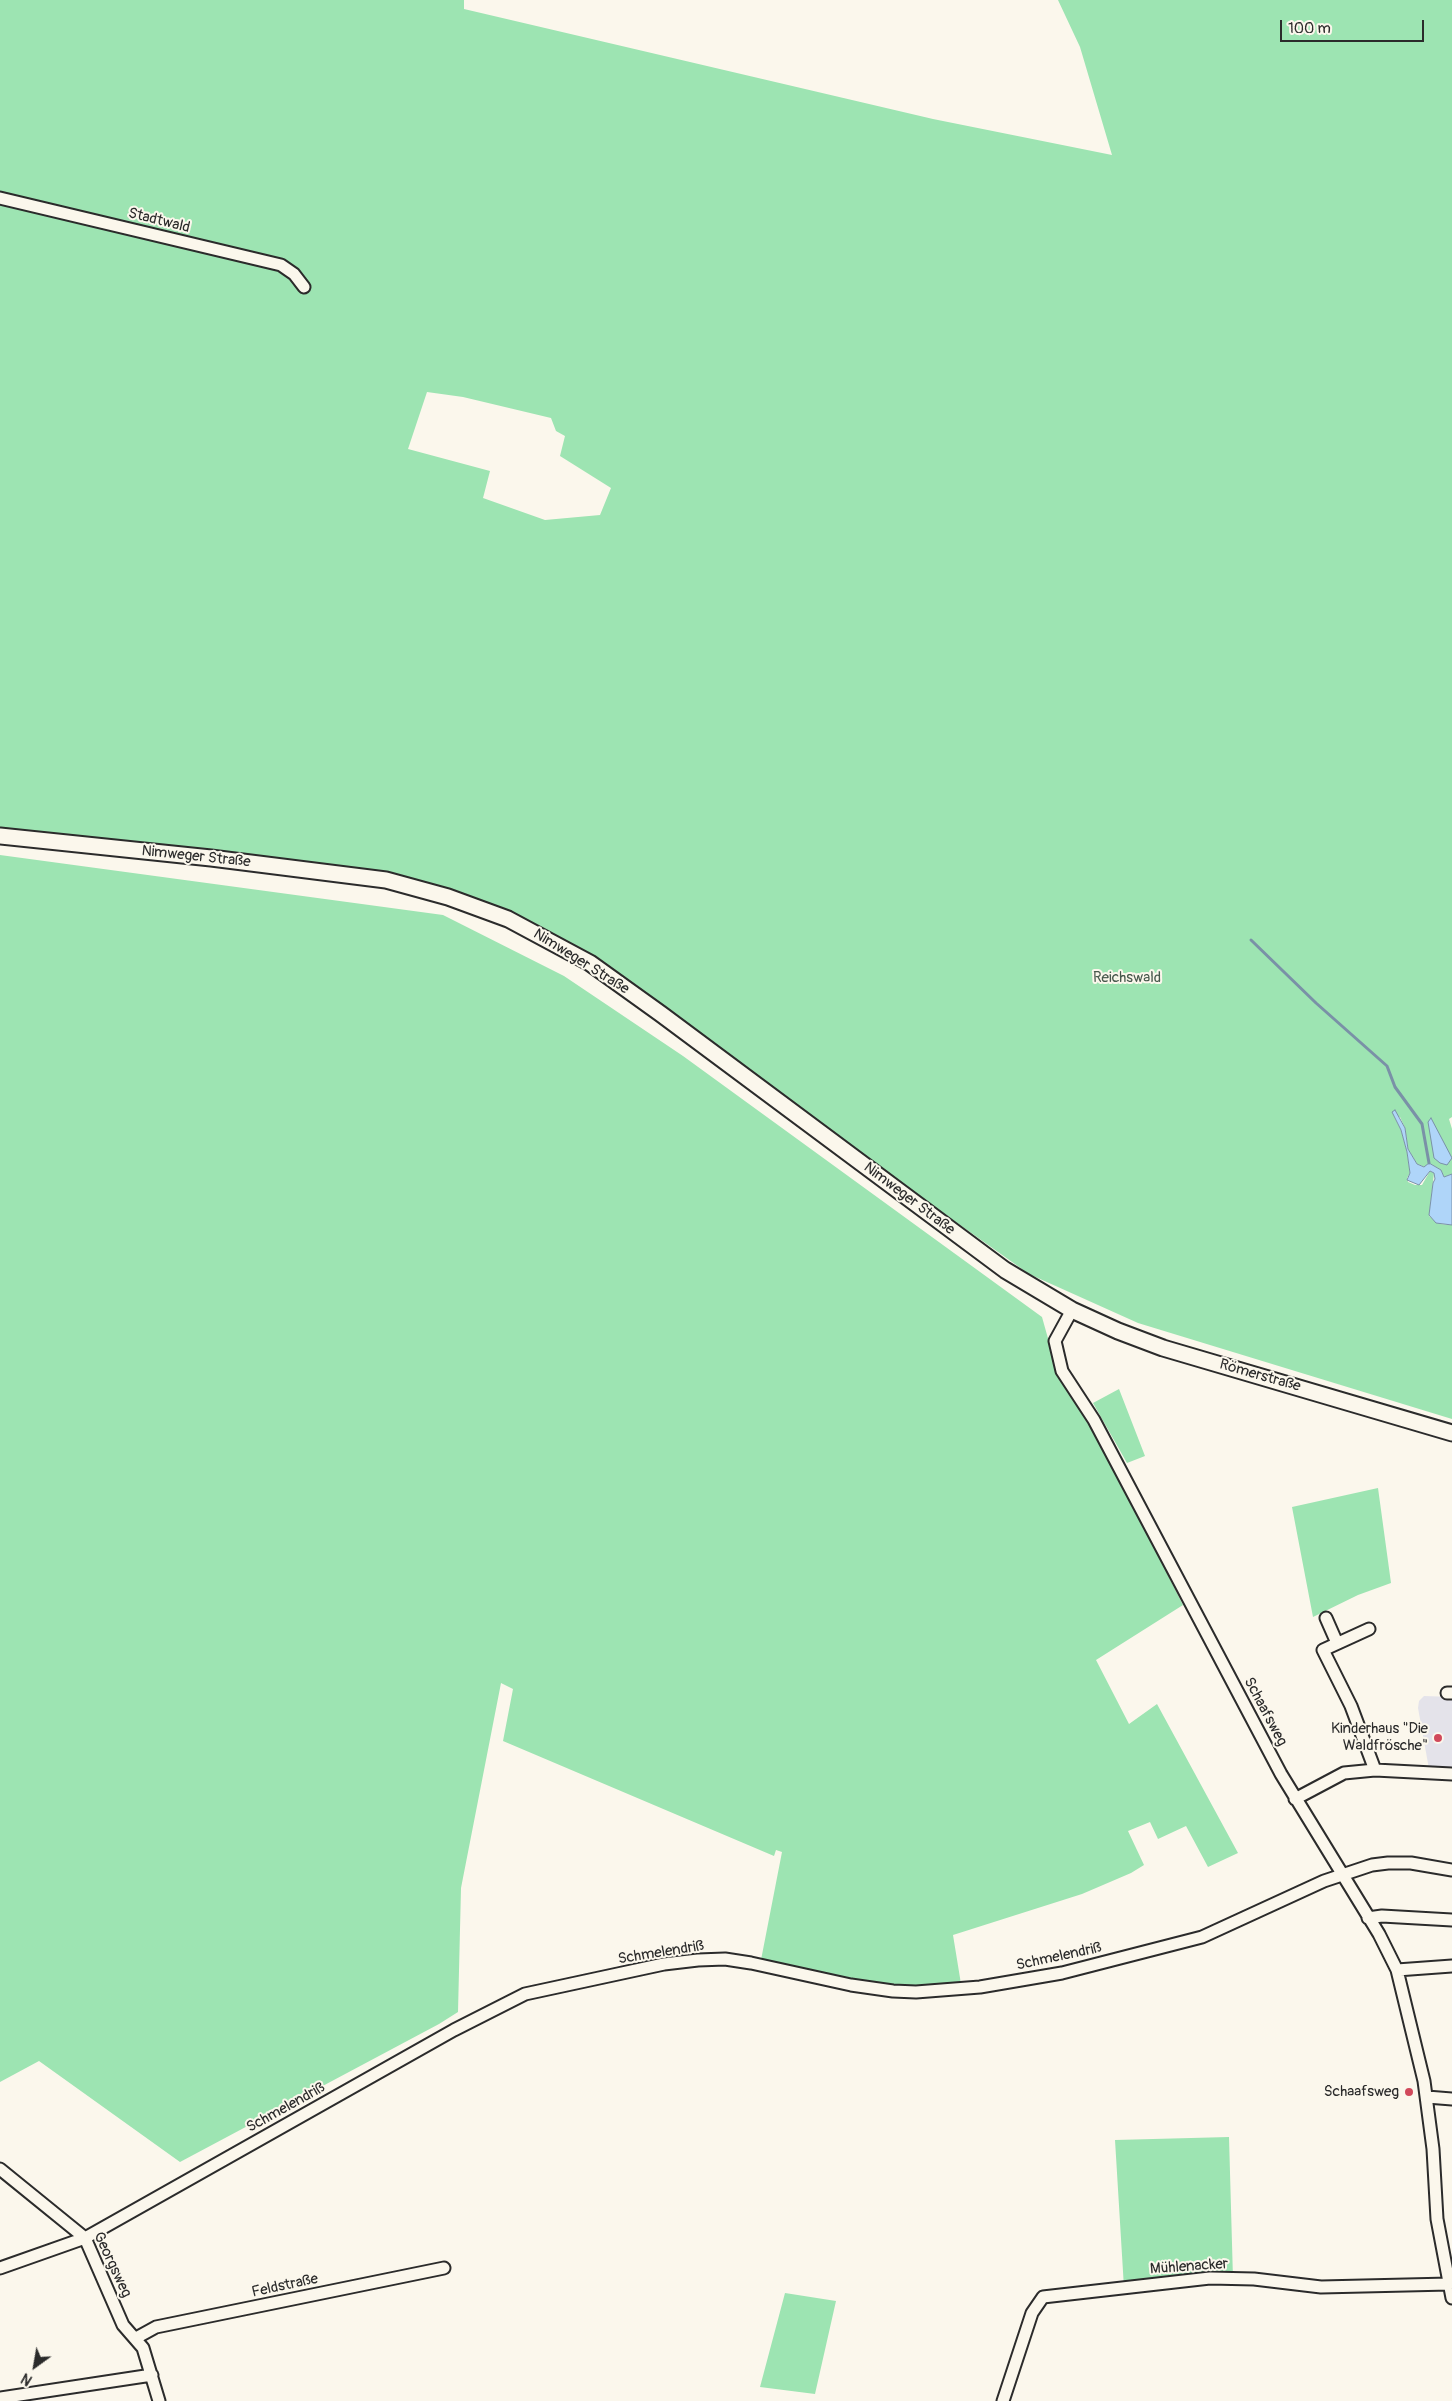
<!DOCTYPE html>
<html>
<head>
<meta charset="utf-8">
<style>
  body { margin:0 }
  #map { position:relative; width:1452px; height:2401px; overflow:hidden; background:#fbf7ec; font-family:Pangolin,sans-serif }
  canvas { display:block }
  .north { position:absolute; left:10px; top:2341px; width:50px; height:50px; -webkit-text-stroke:4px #fbf7ec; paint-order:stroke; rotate:212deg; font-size:14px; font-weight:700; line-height:20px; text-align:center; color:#2b2b2b }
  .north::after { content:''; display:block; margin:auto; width:18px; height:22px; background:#2b2b2b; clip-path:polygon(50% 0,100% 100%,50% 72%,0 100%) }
  .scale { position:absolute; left:1280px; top:20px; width:144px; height:22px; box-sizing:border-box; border:2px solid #2b2b2b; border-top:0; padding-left:6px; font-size:15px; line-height:18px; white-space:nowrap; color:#2b2b2b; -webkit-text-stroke:4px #fbf7ec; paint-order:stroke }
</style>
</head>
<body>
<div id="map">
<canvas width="1452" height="2401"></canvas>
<div class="north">N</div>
<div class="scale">100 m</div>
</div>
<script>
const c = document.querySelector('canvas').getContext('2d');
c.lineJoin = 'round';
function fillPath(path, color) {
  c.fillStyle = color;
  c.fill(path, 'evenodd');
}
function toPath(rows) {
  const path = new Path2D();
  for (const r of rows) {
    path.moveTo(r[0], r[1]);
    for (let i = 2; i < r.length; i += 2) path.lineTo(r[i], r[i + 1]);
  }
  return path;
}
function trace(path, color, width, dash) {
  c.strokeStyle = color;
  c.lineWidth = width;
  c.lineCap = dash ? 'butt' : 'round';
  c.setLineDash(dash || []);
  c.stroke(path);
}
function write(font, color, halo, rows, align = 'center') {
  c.font = font + ' Pangolin,sans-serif';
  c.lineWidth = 4;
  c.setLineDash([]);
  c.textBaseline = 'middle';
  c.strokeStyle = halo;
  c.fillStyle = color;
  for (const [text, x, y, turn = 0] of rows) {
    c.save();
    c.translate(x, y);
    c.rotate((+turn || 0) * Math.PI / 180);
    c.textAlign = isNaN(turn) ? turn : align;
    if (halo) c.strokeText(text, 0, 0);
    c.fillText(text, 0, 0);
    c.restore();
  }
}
fillPath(toPath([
  [1424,1696,1452,1697,1452,1771,1429,1769,1418,1708,1419,1701]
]), '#e4e3ea');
fillPath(toPath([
  [0,0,464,0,464,9,933,119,1112,155,1080,47,1058,0,1452,0,1452,1117,1449,1119,1452,1129,1452,1174,1444,1177,1441,1170,1429,1163,1425,1167,1417,1164,1408,1149,1405,1128,1400,1117,1394,1116,1401,1130,1407,1152,1410,1173,1407,1178,1408,1182,1415,1185,1422,1185,1430,1171,1434,1173,1429,1216,1440,1224,1452,1225,1452,1419,1138,1323,1029,1274,708,1046,538,933,418,888,0,836],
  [427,392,463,397,551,418,556,431,565,436,560,456,611,488,600,515,545,520,483,498,490,471,408,449],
  [0,855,443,915,564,976,683,1056,1042,1317,1056,1367,1114,1468,1183,1605,1096,1660,1129,1724,1157,1704,1238,1853,1208,1867,1186,1826,1158,1839,1150,1822,1128,1831,1144,1865,1131,1873,1082,1894,953,1935,961,1984,898,1986,860,1981,761,1960,782,1852,776,1850,774,1856,503,1741,513,1689,501,1683,461,1888,458,2012,439,2024,180,2162,39,2061,0,2082],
  [1119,1389,1145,1456,1127,1463,1093,1403],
  [1378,1488,1391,1583,1358,1595,1313,1617,1292,1507],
  [1229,2137,1233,2279,1124,2288,1115,2140],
  [785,2293,836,2301,815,2394,760,2387]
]), '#9de4b2');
const water = toPath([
  [1395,1110,1405,1128,1408,1149,1417,1164,1424,1167,1429,1163,1441,1170,1444,1177,1452,1174,1452,1225,1436,1223,1429,1215,1433,1183,1435,1179,1434,1173,1430,1171,1419,1185,1407,1180,1410,1173,1407,1152,1401,1130,1392,1112,1395,1110],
  [1431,1118,1452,1158,1447,1165,1440,1163,1434,1158,1428,1122,1431,1118]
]);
fillPath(water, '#afd5f9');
trace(water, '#7a91a7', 1);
trace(toPath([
  [1251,940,1316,1003,1387,1066,1395,1087,1422,1124,1429,1163]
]), '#7a91a7', 3);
const minor = toPath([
  [0,198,281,265,294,274,304,287],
  [1072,1310,1055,1341,1062,1371,1094,1420,1281,1774,1379,1934,1397,1970,1424,2081,1433,2149,1437,2219,1452,2298],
  [1326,1618,1337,1643],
  [1369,1629,1323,1650,1351,1706,1375,1770],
  [1447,1693,1452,1693],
  [1295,1799,1344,1773,1375,1770,1452,1774],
  [1368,1918,1382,1916,1452,1920],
  [1397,1970,1452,1966],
  [1427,2097,1452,2099],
  [0,2169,85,2238,123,2325,143,2348,159,2401],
  [0,2268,85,2238,454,2030,525,1994,664,1964,698,1960,725,1959,751,1963,851,1985,893,1991,916,1992,980,1987,1062,1973,1202,1937,1324,1881,1372,1865,1388,1863,1411,1863,1452,1870],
  [136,2338,156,2327,444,2268],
  [0,2398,152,2375],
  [1003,2401,1032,2313,1043,2297,1210,2278,1254,2279,1321,2287,1449,2284]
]);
const secondary = toPath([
  [0,836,211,858,386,880,448,897,508,919,590,963,661,1014,1005,1270,1072,1310,1118,1331,1163,1348,1452,1433]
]);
trace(minor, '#2b2b2b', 15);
trace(secondary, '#2b2b2b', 19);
trace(minor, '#fbf7ec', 11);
trace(secondary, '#fbf7ec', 15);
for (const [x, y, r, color] of [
  [1438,1738,5,"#d1495b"],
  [1409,2092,5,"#d1495b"]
]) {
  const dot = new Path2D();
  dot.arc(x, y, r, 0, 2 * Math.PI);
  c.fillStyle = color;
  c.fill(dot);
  trace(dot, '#fbf7ec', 2);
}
write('15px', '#2b2b2b', '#fbf7ec', [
  ["Stadtwald",159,221,14],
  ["Nimweger Straße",196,857,6],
  ["Nimweger Straße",581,962,32],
  ["Nimweger Straße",909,1199,37],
  ["Römerstraße",1260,1376,16],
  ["Schaafsweg",1265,1712,62],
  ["Schmelendriß",661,1953,-9],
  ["Schmelendriß",1059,1957,-12],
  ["Schmelendriß",286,2108,-29],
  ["Georgsweg",112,2265,65],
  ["Mühlenacker",1189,2267,-4],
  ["Feldstraße",285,2286,-12]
]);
write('15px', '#48594d', '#fbf7ec', [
  ["Reichswald",1127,978]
]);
write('15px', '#2b2b2b', '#fbf7ec', [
  ["Kinderhaus \"Die",1428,1729],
  ["Waldfrösche\"",1428,1746],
  ["Schaafsweg",1399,2092]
], 'right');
</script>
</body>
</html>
